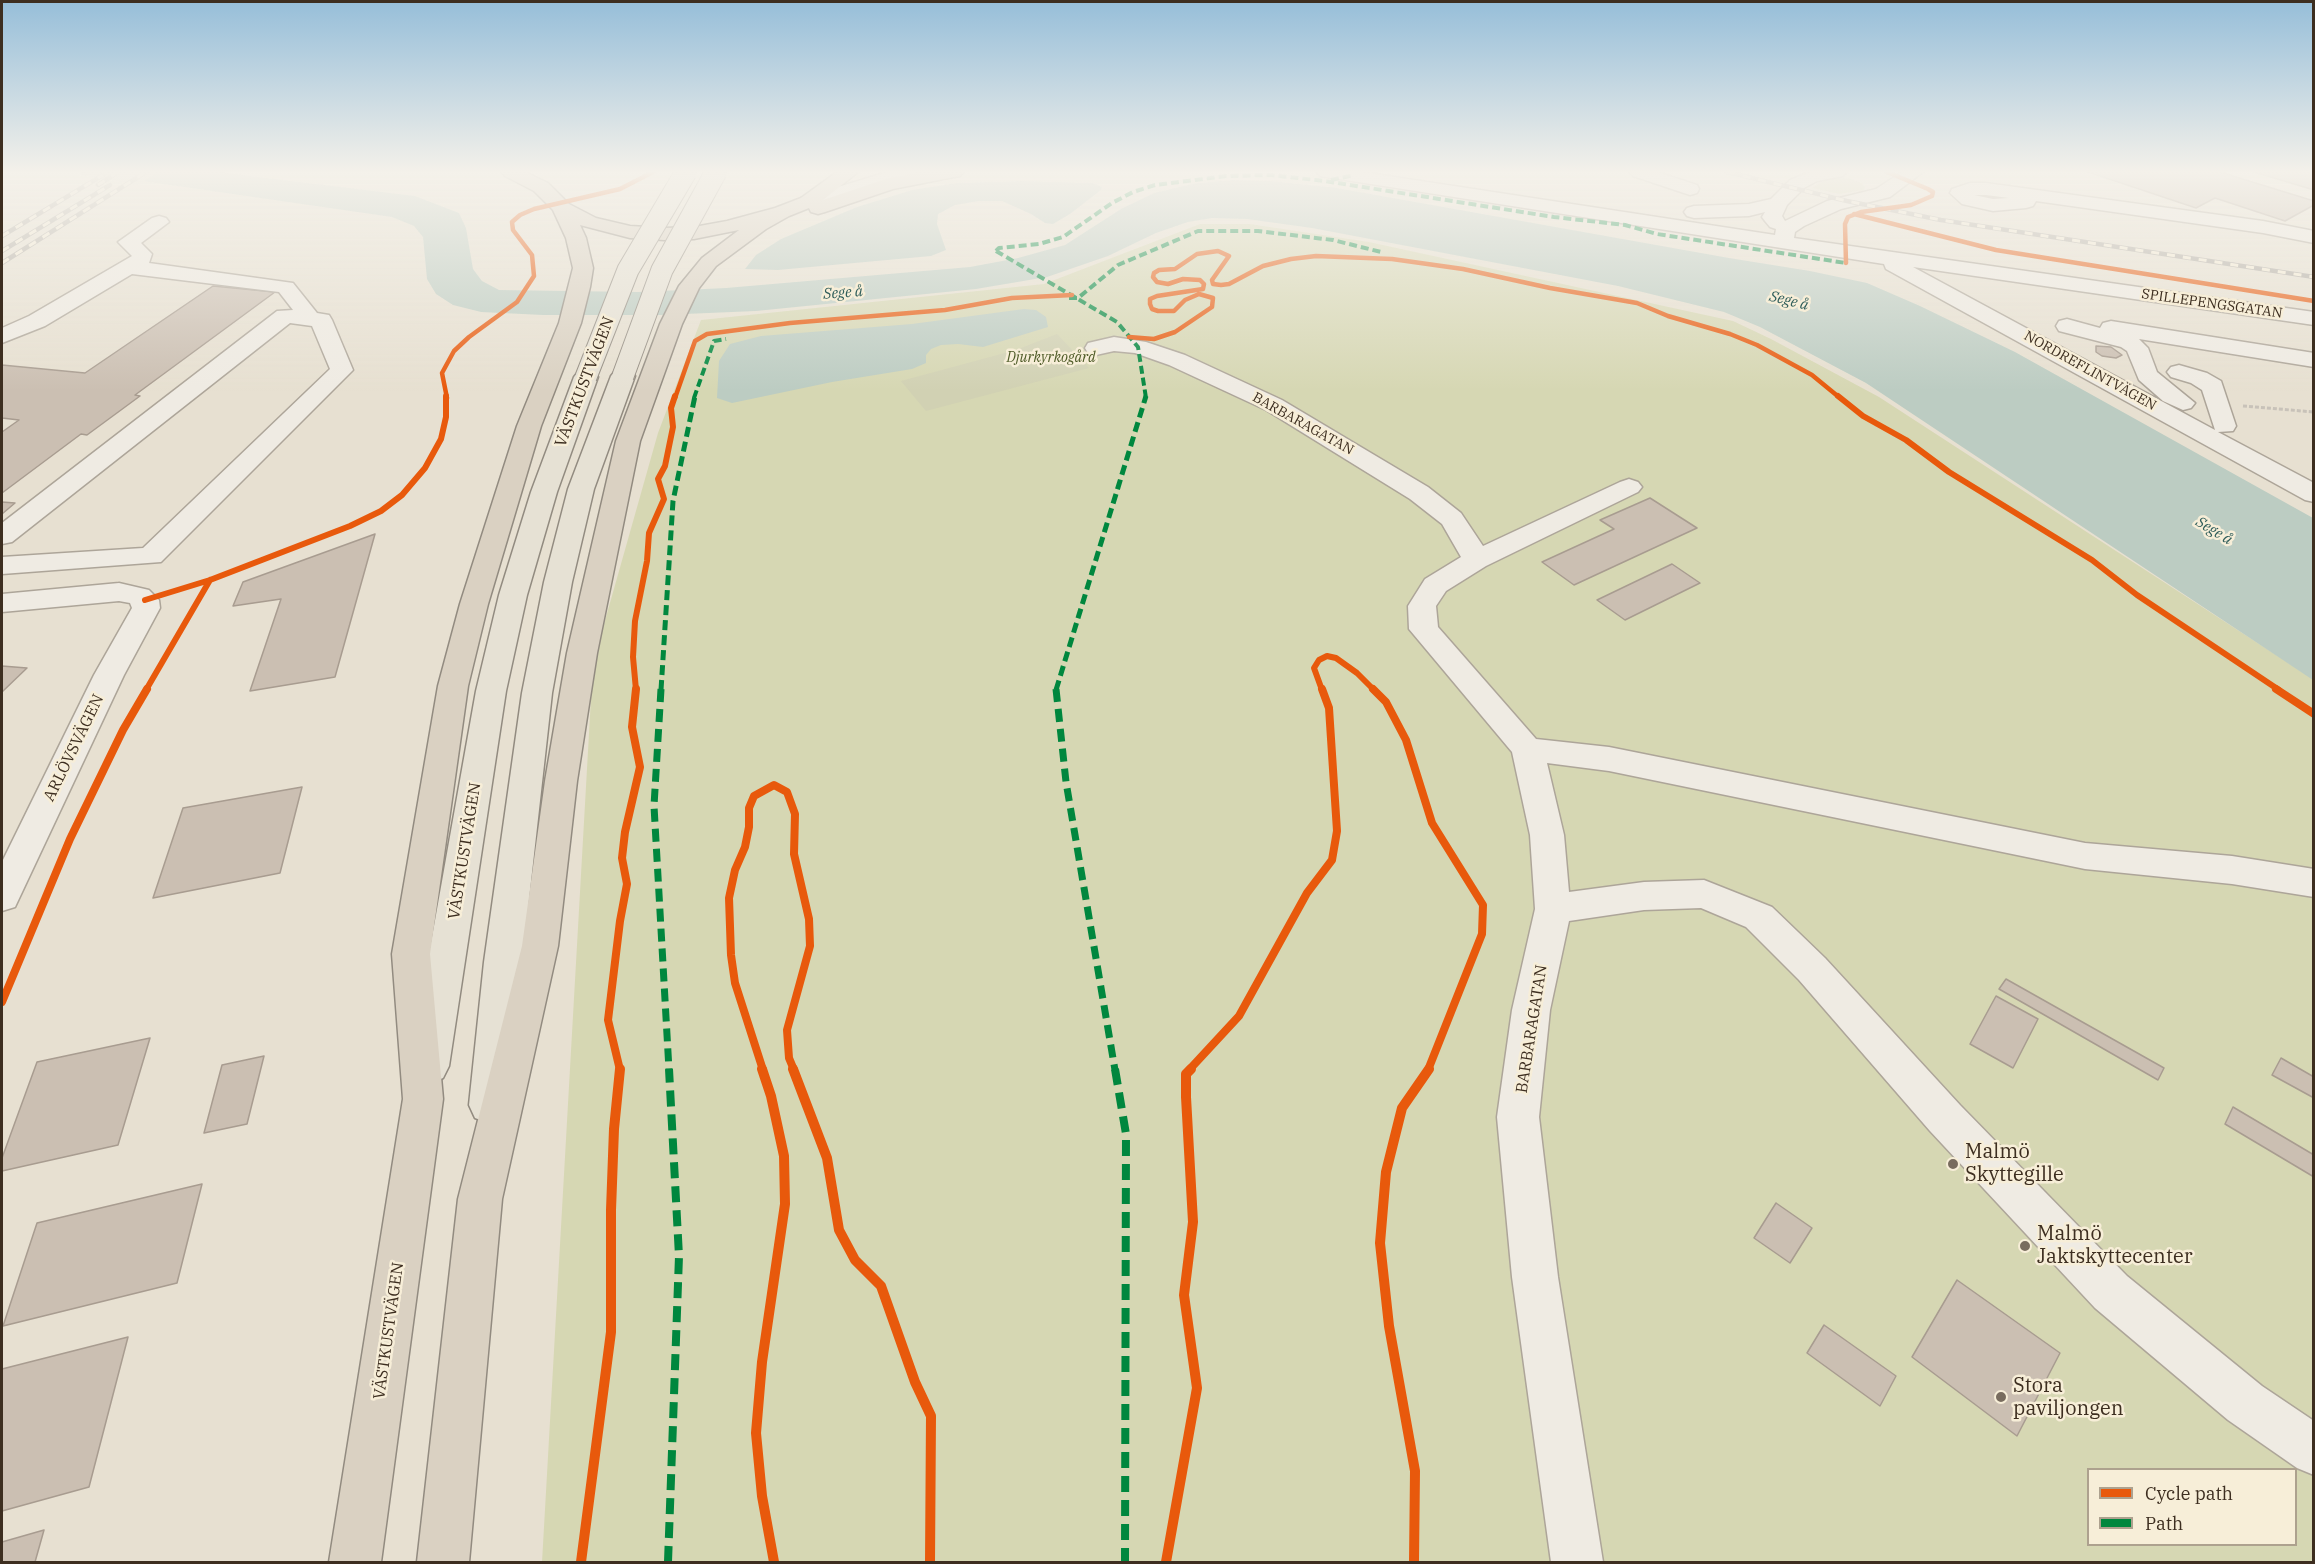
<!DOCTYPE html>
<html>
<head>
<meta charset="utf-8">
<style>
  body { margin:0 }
  #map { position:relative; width:2315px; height:1564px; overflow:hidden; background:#e7e0d1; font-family:"IBM Plex Serif",serif }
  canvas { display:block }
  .frame { position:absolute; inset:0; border:3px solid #3d2e20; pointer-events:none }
  .legend { position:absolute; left:2087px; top:1468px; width:210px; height:78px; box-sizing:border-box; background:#f7eed8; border:2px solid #ada18e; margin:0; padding:8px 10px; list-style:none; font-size:18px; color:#3d2e20 }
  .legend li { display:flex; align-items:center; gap:12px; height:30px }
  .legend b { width:30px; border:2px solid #ada18e }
</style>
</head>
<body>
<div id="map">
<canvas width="2315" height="1564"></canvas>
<div class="frame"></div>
<ul class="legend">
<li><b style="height:8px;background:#e8590c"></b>Cycle path</li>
<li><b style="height:8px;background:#00873e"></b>Path</li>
</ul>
</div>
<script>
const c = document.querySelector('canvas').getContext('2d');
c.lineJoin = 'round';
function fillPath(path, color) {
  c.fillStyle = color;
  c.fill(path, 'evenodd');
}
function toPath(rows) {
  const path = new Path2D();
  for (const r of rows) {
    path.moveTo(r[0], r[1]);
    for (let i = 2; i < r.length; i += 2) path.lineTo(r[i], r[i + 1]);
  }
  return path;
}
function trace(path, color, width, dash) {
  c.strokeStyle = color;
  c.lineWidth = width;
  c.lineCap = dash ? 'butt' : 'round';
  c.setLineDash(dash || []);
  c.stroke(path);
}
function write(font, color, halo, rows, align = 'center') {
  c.font = font + ' "IBM Plex Serif",serif';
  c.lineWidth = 5;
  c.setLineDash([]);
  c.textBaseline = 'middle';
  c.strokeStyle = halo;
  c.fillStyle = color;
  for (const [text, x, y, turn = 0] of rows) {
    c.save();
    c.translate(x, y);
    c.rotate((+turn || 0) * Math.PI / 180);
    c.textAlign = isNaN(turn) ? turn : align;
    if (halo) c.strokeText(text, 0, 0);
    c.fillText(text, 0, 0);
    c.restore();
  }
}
fillPath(toPath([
  [1835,177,1851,179,1862,183,1865,187,1864,190,1839,194,1812,188,1825,180],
  [1200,224,1250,224,1369,242,1733,321,1771,339,1879,397,2313,679,2313,1562,542,1562,593,663,658,433,701,320,1044,284],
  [2088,1470,2296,1470,2296,1544,2088,1544]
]), '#d6d7b3');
fillPath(toPath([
  [1057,334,1089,368,926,411,901,381,1016,350]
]), '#d1d1b3');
fillPath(toPath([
  [80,172,217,172,415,196,459,213,466,228,473,269,482,281,499,290,638,292,726,288,970,267,1018,258,1065,245,1121,209,1154,193,1197,183,1233,180,1272,181,1337,188,1729,258,1810,271,1867,283,1920,306,2015,352,2313,518,2313,680,1866,383,1760,327,1724,312,1618,286,1312,228,1247,219,1212,218,1188,222,1156,233,1108,256,1047,277,976,289,756,311,661,315,543,315,481,312,453,305,436,294,427,279,423,237,414,226,392,217],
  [1022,181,1093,183,1102,187,1101,190,1070,214,1053,224,1045,223,1031,214,1002,201,979,201,955,205,938,214,937,224,946,250,931,256,778,270,745,269,756,255,781,239,857,207,912,190,957,183],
  [1024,309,1036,310,1046,317,1048,327,983,347,958,344,941,345,931,349,926,355,926,363,912,369,832,382,732,403,717,398,719,361,730,344,761,336,912,324]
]), '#bcccc2');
fillPath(toPath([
  [85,172,158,172,138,185,80,175]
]), '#e7e0d1');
const building = toPath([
  [2088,172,2220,172,2314,201,2314,205,2285,221,2215,198,2196,208,2088,172],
  [2254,172,2314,172,2314,190,2254,172],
  [213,286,275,292,135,395,140,396,87,435,81,434,2,493,2,432,19,420,2,418,2,365,85,373,213,286],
  [2096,346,2111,347,2122,355,2116,358,2102,356,2096,352,2096,346],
  [1650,498,1697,528,1574,585,1542,562,1614,529,1600,520,1650,498],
  [2,502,15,503,2,514,2,502],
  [375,534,335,677,250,691,281,599,233,606,243,582,375,534],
  [1672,564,1700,583,1625,620,1597,600,1672,564],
  [2,666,27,668,2,692,2,666],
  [302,787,280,873,153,898,183,808,302,787],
  [2006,979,2164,1068,2158,1080,1999,989,2006,979],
  [1996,996,2038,1019,2013,1068,1970,1044,1996,996],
  [150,1038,118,1145,2,1171,2,1158,37,1062,150,1038],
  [264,1056,247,1124,204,1133,222,1065,264,1056],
  [2281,1058,2314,1077,2314,1098,2272,1075,2281,1058],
  [2233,1107,2314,1155,2314,1177,2225,1124,2233,1107],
  [202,1184,177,1283,3,1326,37,1223,202,1184],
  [1776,1203,1812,1228,1790,1263,1754,1238,1776,1203],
  [1957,1280,2060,1353,2017,1436,1912,1357,1957,1280],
  [1824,1325,1896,1376,1880,1406,1807,1353,1824,1325],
  [128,1337,89,1487,2,1511,2,1369,128,1337],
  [44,1530,35,1562,2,1562,2,1542,44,1530]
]);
fillPath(building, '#cbbfb2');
trace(building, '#a89c90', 1.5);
const minor = toPath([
  [888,172,916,172,913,176,815,206,801,206,799,202,801,198,888,172],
  [1317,172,1362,172,1775,235,1776,229,1770,227,1765,221,1762,217,1765,212,1749,216,1694,218,1687,216,1684,212,1687,208,1694,206,1749,204,1771,199,1790,180,1810,172,1846,172,1843,176,1817,181,1804,188,1787,205,1782,216,1785,221,1827,201,1876,189,1902,172,1923,172,1890,197,1841,209,1804,226,1795,232,1794,238,2314,312,2314,325,1913,267,2215,430,2202,390,2191,383,2171,377,2167,372,2171,367,2179,365,2207,373,2221,381,2236,426,2233,431,2218,432,2314,483,2314,502,2305,500,1886,269,1884,264,1326,177,1320,176,1317,172],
  [1630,172,1657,172,1697,185,1699,189,1697,193,1690,195,1633,176,1630,172],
  [1970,183,1986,183,2263,221,2314,231,2314,243,2263,233,2036,201,2033,206,2026,208,1993,211,1962,204,1950,193,1952,189,1970,183],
  [1974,195,1986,195,2009,198,1993,199,1974,195],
  [159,216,166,218,169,222,141,243,152,254,149,263,293,283,317,313,329,315,332,320,353,370,161,562,2,574,2,557,143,548,330,369,312,326,290,323,12,542,2,544,2,523,277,311,293,310,279,292,132,274,45,326,2,343,2,328,29,316,132,256,118,242,152,218,159,216],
  [2067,319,2100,328,2103,323,2111,321,2314,353,2314,367,2139,339,2148,348,2157,372,2195,403,2191,408,2183,410,2163,401,2139,380,2127,351,2121,347,2059,331,2056,326,2059,321,2067,319],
  [1114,337,1146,342,1185,355,1282,400,1428,487,1461,513,1483,546,1620,482,1629,479,1638,482,1642,487,1638,492,1486,566,1446,591,1436,606,1438,627,1536,739,1609,747,2085,843,2232,856,2314,869,2314,897,2232,884,2085,869,1609,771,1547,763,1564,835,1569,892,1644,882,1704,880,1772,907,1825,958,1960,1105,2127,1276,2262,1386,2314,1421,2314,1475,2297,1468,2228,1420,2095,1308,1930,1131,1799,980,1746,927,1701,908,1644,910,1569,921,1550,1010,1539,1117,1558,1277,1603,1562,1551,1562,1512,1277,1497,1117,1512,1010,1535,909,1530,835,1512,752,1409,629,1408,606,1425,579,1461,557,1442,524,1410,499,1266,410,1169,365,1135,353,1114,351,1096,355,1088,353,1085,348,1088,343,1114,337],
  [119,583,149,590,159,600,160,608,124,675,15,907,2,911,2,862,94,675,132,608,130,603,119,601,2,612,2,594,119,583]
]);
const major = toPath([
  [623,369,631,371,635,376,594,489,572,582,552,693,522,962,509,1105,503,1118,489,1123,475,1118,469,1105,484,962,522,693,544,582,568,489,611,376,615,371,623,369],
  [586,370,594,372,598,377,557,492,527,595,506,691,449,1066,443,1078,429,1084,415,1078,409,1066,476,691,499,595,531,492,574,377,578,372,586,370]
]);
const highway = toPath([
  [502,172,525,172,548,183,569,204,596,218,630,226,664,228,694,227,727,221,775,208,801,198,837,172,858,172,823,200,889,178,924,172,963,172,960,176,954,177,893,189,825,212,818,214,811,212,809,208,789,216,766,229,716,266,699,288,682,324,640,441,597,653,577,781,558,946,502,1199,469,1562,417,1562,458,1199,522,946,545,781,567,653,616,441,660,324,679,286,702,258,739,230,694,239,664,240,630,238,580,225,586,238,593,268,590,287,581,323,541,426,488,604,468,686,430,954,443,1099,381,1562,329,1562,403,1099,392,954,438,686,460,604,517,426,559,323,573,268,566,238,553,210,534,191,505,176,502,172]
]);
trace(minor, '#ada599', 3);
trace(major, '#928b80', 3);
trace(highway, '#928b80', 3);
trace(toPath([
  [2243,406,2314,412]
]), '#c8c2b9', 3, [4, 2]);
fillPath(minor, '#efebe3');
fillPath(major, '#e6e1d4');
fillPath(highway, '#dad1c2');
const rail = toPath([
  [1727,172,1847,201,1941,220,2314,277],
  [98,185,118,172],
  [2,236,103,175],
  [2,251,110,185],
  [2,263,146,172]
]);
trace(rail, '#afaaa2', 4.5);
trace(rail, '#f7eed8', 3, [8]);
const majorBridge = toPath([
  [623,376,662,270,716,172],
  [586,377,628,270,686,172]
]);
trace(majorBridge, '#928b80', 23, []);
trace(majorBridge, '#e6e1d4', 21);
trace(toPath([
  [1331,180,1354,175],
  [996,251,1117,322,1138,347,1146,398],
  [996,251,999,248,1039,244,1063,237,1112,203,1133,192,1155,185,1226,176,1271,175,1325,181,1554,217,1625,225,1657,234,1846,263],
  [1069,298,1078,298,1118,265,1198,231,1258,231,1333,240,1381,252],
  [694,398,714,341,726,339]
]), '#00873e', 4, [8, 4]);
trace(toPath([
  [661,690,673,501,695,396],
  [1056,690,1146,396]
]), '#00873e', 5, [10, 5]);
trace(toPath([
  [661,689,654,806,669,1070],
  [1056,689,1066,782,1115,1070]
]), '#00873e', 7, [13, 7]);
trace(toPath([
  [1115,1069,1126,1134,1125,1562],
  [668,1562,679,1256,669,1069]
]), '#00873e', 8, [16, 8]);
trace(toPath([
  [1854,214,1996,250,2314,301],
  [1846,263,1845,224,1848,217,1861,212,1911,205,1932,196,1933,192,1928,189,1887,172],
  [1129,337,1154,339,1175,332,1212,307,1213,298,1199,294,1185,300,1174,311,1158,311,1152,309,1150,304,1150,299,1157,296,1203,289,1204,284,1200,280,1183,279,1168,284,1157,282,1153,277,1154,273,1159,270,1175,269,1197,254,1218,251,1229,256,1212,280,1213,284,1221,285,1229,284,1263,266,1291,259,1316,256,1392,259,1463,269,1550,288,1637,303,1668,316,1730,334,1757,345,1812,375,1840,398],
  [447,398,442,373,454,351,469,337,517,302,534,276,532,255,513,230,512,222,520,215,534,209,620,189,653,172],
  [675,398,695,341,707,334,790,323,945,310,1012,298,1072,295]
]), '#e8590c', 4.5);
trace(toPath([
  [1838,396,1863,416,1906,440,1949,472,2092,560,2137,595,2279,690],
  [145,600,210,580,350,526,381,511,402,495,425,468,441,439,446,417,446,396],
  [146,690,210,580],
  [636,690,633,657,635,621,647,561,649,533,664,499,658,479,665,466,673,427,671,408,675,396],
  [1322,690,1314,668,1319,660,1327,656,1336,658,1357,673,1374,690]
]), '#e8590c', 6);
trace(toPath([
  [1373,689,1386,702,1406,740,1432,823,1483,905,1482,934,1428,1070],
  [2276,689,2314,714],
  [2,1002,70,839,123,730,147,689],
  [620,1070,608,1020,620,921,627,884,622,858,625,832,640,767,632,727,636,689],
  [763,1070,735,983,731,955,729,898,735,870,745,847,749,827,749,808,754,796,774,785,787,792,795,814,794,854,809,919,810,946,787,1030,789,1058,794,1070],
  [1189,1070,1239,1016,1307,893,1332,860,1337,831,1329,708,1322,689]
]), '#e8590c', 8);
trace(toPath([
  [762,1069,771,1096,784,1156,785,1204,762,1362,756,1433,762,1496,774,1562],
  [793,1069,827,1158,839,1230,855,1260,881,1286,915,1382,931,1416,930,1562],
  [581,1562,611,1332,611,1210,614,1129,620,1069],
  [1166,1562,1197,1388,1184,1295,1193,1222,1186,1097,1186,1074,1191,1069],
  [1414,1562,1415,1471,1389,1326,1380,1243,1386,1172,1402,1108,1429,1069]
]), '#e8590c', 10);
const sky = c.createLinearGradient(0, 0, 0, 391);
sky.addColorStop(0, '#96bed9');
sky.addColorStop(0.44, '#f4f1ea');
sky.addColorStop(1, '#f4f1ea00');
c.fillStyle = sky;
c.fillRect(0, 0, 2315, 391);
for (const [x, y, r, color] of [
  [1953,1164,6,"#786c5e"],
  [2025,1246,6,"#786c5e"],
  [2001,1397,6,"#786c5e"]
]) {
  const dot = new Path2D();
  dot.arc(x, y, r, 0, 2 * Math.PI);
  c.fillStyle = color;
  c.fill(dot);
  trace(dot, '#f7eed8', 2);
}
write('14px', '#3d2e20', '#f7eed8', [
  ["SPILLEPENGSGATAN",2212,304,8],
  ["NORDREFLINTVÄGEN",2090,371,29],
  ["BARBARAGATAN",1303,424,29]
]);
write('italic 14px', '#4d5a26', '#f7eed8', [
  ["Djurkyrkogård",1051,358]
]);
write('italic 15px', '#2f5d5a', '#f7eed8', [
  ["Sege å",843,293,-4],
  ["Sege å",1789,301,14],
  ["Sege å",2214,531,31]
]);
write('16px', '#3d2e20', '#f7eed8', [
  ["VÄSTKUSTVÄGEN",585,382,-69],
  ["ARLÖVSVÄGEN",74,748,-64],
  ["VÄSTKUSTVÄGEN",465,851,-81],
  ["BARBARAGATAN",1532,1029,-81],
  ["VÄSTKUSTVÄGEN",389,1331,-82]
]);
write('20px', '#3d2e20', '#f7eed8', [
  ["Malmö",1965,1152],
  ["Skyttegille",1965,1175],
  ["Malmö",2037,1234],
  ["Jaktskyttecenter",2037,1257],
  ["Stora",2013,1386],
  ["paviljongen",2013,1409]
], 'left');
</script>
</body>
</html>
